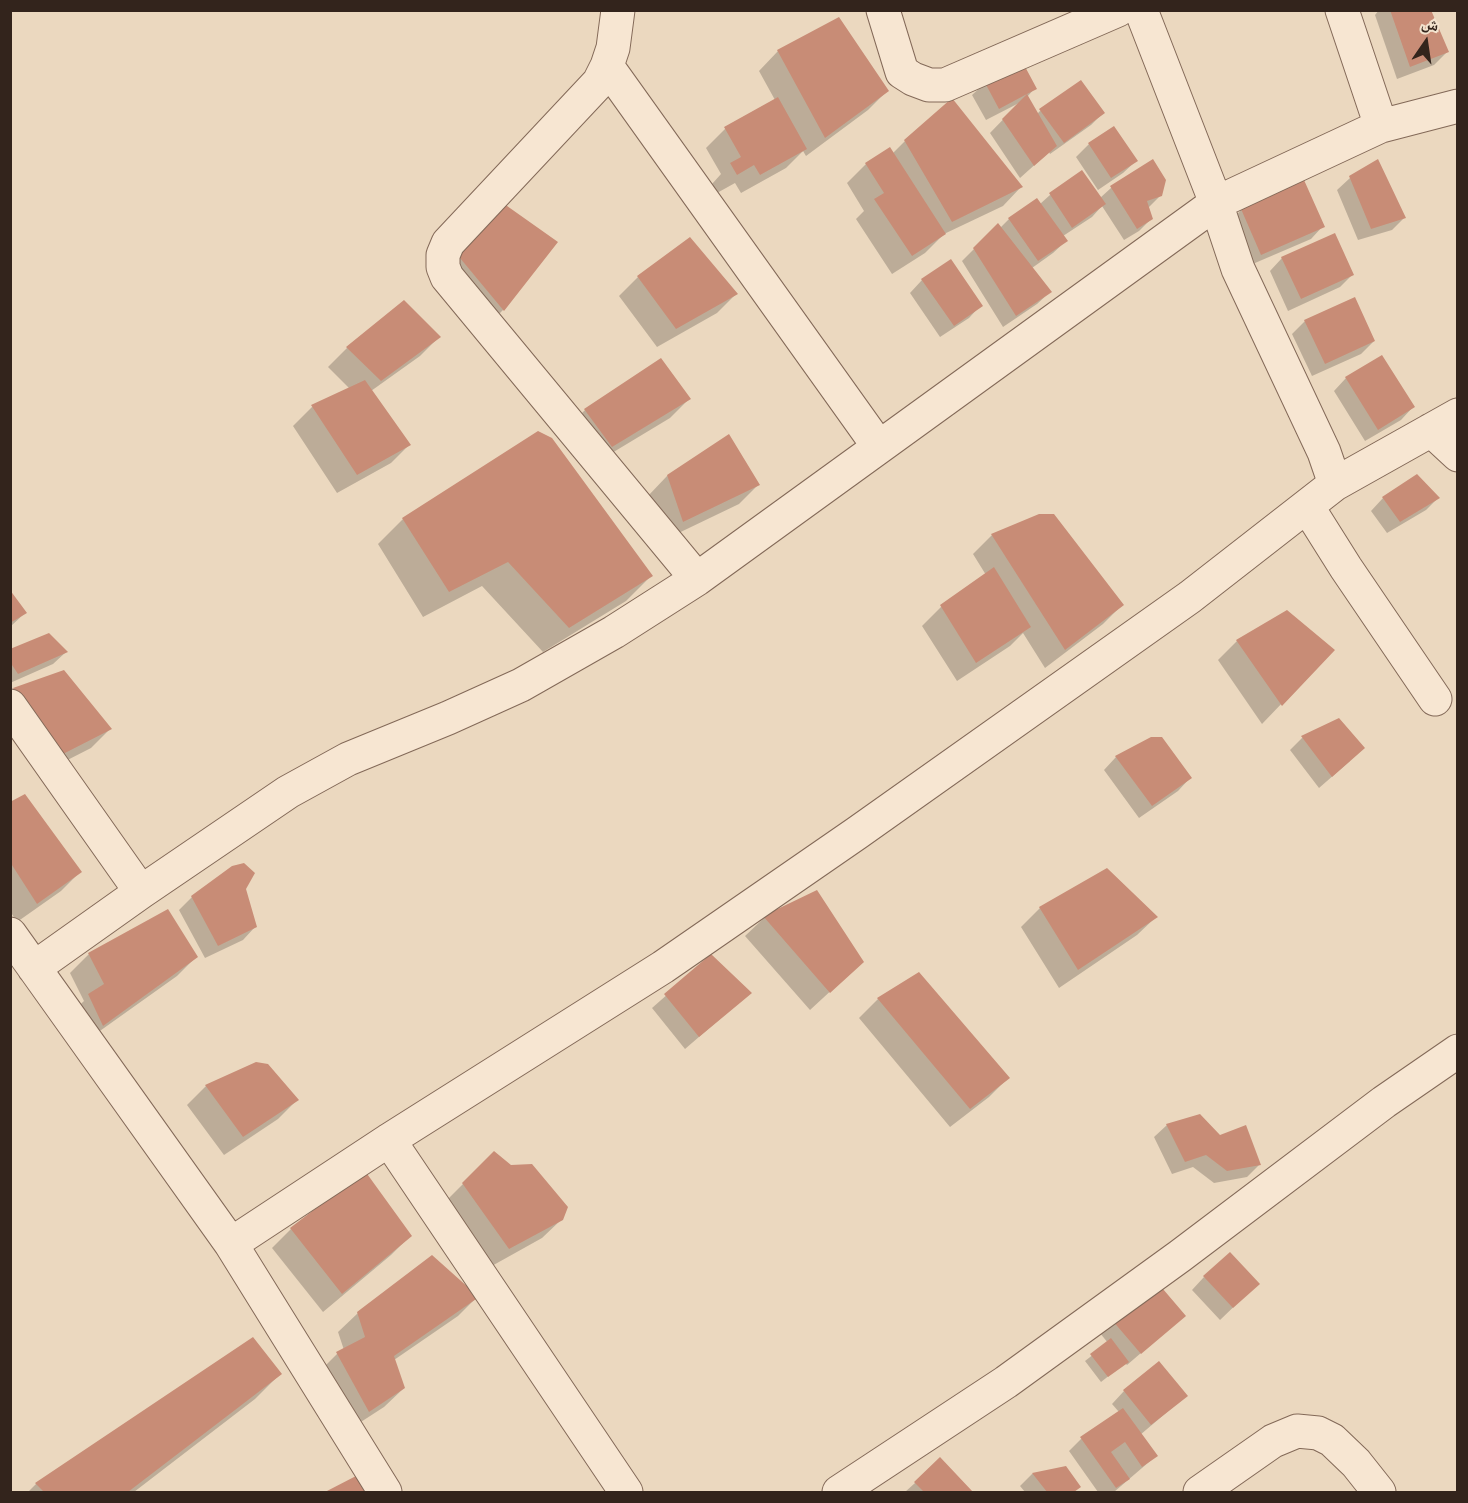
<!DOCTYPE html>
<html>
<head>
<meta charset="utf-8">
<style>
  body { margin:0 }
  #map { position:relative; width:1468px; height:1503px; overflow:hidden; background:#ebd8bf; font-family:Bitter,"Noto Naskh Arabic",serif }
  canvas { display:block }
  .frame { position:absolute; inset:0; border:12px solid #33241c; pointer-events:none }
  .north { position:absolute; left:1396px; top:12px; width:60px; height:60px; -webkit-text-stroke:4px #f3e3ce; paint-order:stroke; rotate:13deg; font-size:16px; font-weight:700; line-height:24px; text-align:center; color:#33241c }
  .north::after { content:''; display:block; margin:auto; width:21px; height:27px; background:#33241c; clip-path:polygon(50% 0,100% 100%,50% 72%,0 100%) }
</style>
</head>
<body>
<div id="map">
<canvas width="1468" height="1503"></canvas>
<div class="frame"></div>
<div class="north">ش</div>
</div>
<script>
const c = document.querySelector('canvas').getContext('2d');
c.lineJoin = 'round';
function fillPath(path, color) {
  c.fillStyle = color;
  c.fill(path, 'evenodd');
}
function toPath(rows) {
  const path = new Path2D();
  for (const r of rows) {
    path.moveTo(r[0], r[1]);
    for (let i = 2; i < r.length; i += 2) path.lineTo(r[i], r[i + 1]);
  }
  return path;
}
function trace(path, color, width, dash) {
  c.strokeStyle = color;
  c.lineWidth = width;
  c.lineCap = dash ? 'butt' : 'round';
  c.setLineDash(dash || []);
  c.stroke(path);
}
fillPath(toPath([
  [1379,10,1429,10,1447,52,1434,65,1397,79,1375,15],
  [838,19,887,91,868,110,806,156,803,151,786,168,741,193,735,183,717,193,712,184,721,174,706,148,725,129,775,100,759,71,778,51],
  [985,83,1035,88,1027,97,1037,114,1040,111,1103,113,1091,125,1050,154,1049,152,1020,178,990,133,1019,103,986,120,972,95],
  [1114,128,1136,161,1123,173,1098,190,1076,157,1089,144],
  [905,141,1021,187,1003,206,944,234,925,253,892,274,856,219,864,211,847,183,866,164,889,149,892,154],
  [1152,161,1161,195,1148,208,1151,219,1139,231,1124,240,1102,206,1092,217,1063,236,1066,241,1053,253,1032,268,1050,292,1037,304,1003,327,962,261,998,225,1000,228,1009,219,1037,200,1040,204,1050,195,1082,172,1100,198,1111,188],
  [1350,178,1405,217,1392,230,1358,240,1337,190],
  [1303,182,1323,226,1311,239,1248,266,1229,223,1241,210],
  [481,222,556,243,503,310,484,329,437,272],
  [690,239,736,294,717,313,657,347,619,296,638,277],
  [1282,258,1353,274,1340,287,1288,311,1270,271],
  [922,280,981,305,969,318,940,337,910,293],
  [404,302,439,337,420,356,371,391,409,445,391,463,337,493,293,426,312,407,350,389,328,367,347,348],
  [1305,321,1374,341,1361,354,1312,376,1292,334],
  [1346,378,1413,407,1401,420,1365,441,1334,391],
  [689,399,670,418,592,465,566,429,585,410],
  [667,476,758,485,739,504,664,540,648,496],
  [1383,498,1438,498,1426,510,1387,533,1371,511],
  [403,519,651,576,626,601,543,652,482,586,423,617,378,544],
  [992,535,1122,605,1103,624,1045,668,1023,633,1010,646,957,681,922,626,941,607,986,575,973,554],
  [10,593,25,613,10,627],
  [1237,641,1333,650,1262,724,1218,660],
  [10,651,66,652,53,664,10,683],
  [63,672,110,729,91,748,44,772,10,693,14,690],
  [1339,720,1350,761,1319,788,1290,750,1302,738],
  [1116,757,1190,778,1178,791,1139,818,1104,770],
  [10,803,80,872,61,891,17,922,10,911],
  [245,889,255,927,243,940,205,958,179,910,192,897],
  [817,892,862,962,810,1010,745,936,764,918],
  [1040,908,1156,917,1137,935,1059,988,1021,927],
  [89,954,196,957,177,976,83,1043,70,1014,84,1001,70,973],
  [711,956,750,993,685,1049,652,1008],
  [918,974,1008,1078,989,1097,950,1127,859,1018,878,999],
  [206,1086,297,1100,278,1119,224,1155,187,1105],
  [1167,1125,1219,1136,1259,1165,1247,1177,1214,1183,1193,1167,1172,1174,1154,1137],
  [494,1153,562,1219,542,1238,490,1267,444,1203],
  [291,1229,410,1236,391,1255,323,1312,272,1248],
  [1204,1277,1245,1296,1220,1320,1192,1290],
  [477,1297,458,1316,394,1360,404,1388,384,1407,350,1429,318,1373,337,1354,344,1350,338,1332,358,1313],
  [1184,1316,1127,1365,1125,1363,1101,1382,1085,1361,1108,1343,1100,1333,1113,1321],
  [280,1374,255,1399,134,1492,28,1492,36,1484],
  [1124,1391,1186,1396,1140,1435,1156,1456,1114,1492,1098,1492,1069,1451,1081,1439,1119,1412,1112,1404],
  [940,1459,970,1492,905,1492,915,1483],
  [1065,1468,1079,1486,1073,1492,1025,1492,1020,1486,1032,1474]
]), '#0003');
fillPath(toPath([
  [1390,10,1431,10,1449,52,1410,67],
  [839,17,889,91,825,138,777,50],
  [1022,61,1037,89,1027,94,1057,146,1034,166,1002,119,1027,94,999,109,984,81],
  [1081,80,1105,113,1064,143,1039,109],
  [778,97,807,149,760,175,754,165,737,175,730,163,741,157,724,127],
  [952,98,1023,187,952,222,904,140],
  [1114,126,1138,161,1111,178,1088,143],
  [890,147,946,234,912,256,874,199,884,193,865,163],
  [1153,159,1166,180,1162,196,1147,201,1153,219,1137,229,1110,186],
  [1378,159,1406,218,1371,229,1349,176],
  [1082,170,1106,204,1072,228,1049,193],
  [1304,180,1325,227,1261,255,1241,209],
  [1037,198,1068,241,1038,261,1008,218],
  [500,201,558,242,504,311,455,252],
  [998,223,1052,292,1016,316,973,248],
  [1335,233,1354,275,1301,299,1281,257],
  [690,237,738,294,676,329,637,276],
  [951,259,983,306,954,326,921,279],
  [1355,297,1375,341,1325,364,1304,320],
  [404,300,441,337,381,381,346,347],
  [1382,355,1415,407,1378,430,1345,377],
  [661,358,691,399,612,447,584,409],
  [365,380,411,445,357,475,311,405],
  [538,431,552,438,653,576,569,628,508,562,449,592,402,518],
  [729,434,760,485,683,522,667,475],
  [1417,474,1440,498,1400,522,1382,497],
  [1039,514,1054,514,1124,605,1065,650,991,534],
  [994,567,1031,627,976,663,940,605],
  [10,590,27,613,10,623],
  [1287,610,1335,650,1282,706,1236,640],
  [49,633,68,652,18,674,10,662,10,649],
  [64,670,112,729,63,754,13,688],
  [1339,718,1365,748,1332,777,1301,736],
  [1151,737,1162,737,1192,778,1152,806,1115,756],
  [25,794,82,872,37,904,10,862,10,802],
  [244,863,255,873,246,889,257,927,218,946,191,896,232,866],
  [1107,868,1158,917,1078,970,1039,907],
  [817,890,864,962,830,993,763,916],
  [168,909,198,957,103,1026,88,994,104,984,88,953],
  [711,954,752,993,699,1037,664,994],
  [919,972,1010,1078,970,1109,877,998],
  [256,1062,268,1064,299,1100,243,1137,205,1085],
  [1200,1114,1220,1135,1246,1125,1261,1165,1227,1171,1206,1155,1185,1162,1166,1124],
  [494,1151,511,1165,532,1164,568,1207,563,1220,509,1249,462,1183],
  [365,1171,412,1236,342,1294,290,1228],
  [1230,1252,1260,1284,1233,1308,1203,1276],
  [432,1255,479,1297,394,1356,405,1388,369,1412,336,1352,365,1337,357,1312],
  [1157,1282,1186,1316,1141,1354,1112,1320],
  [253,1337,282,1374,128,1492,44,1492,35,1483],
  [1111,1338,1129,1362,1108,1377,1090,1354],
  [1159,1361,1188,1396,1151,1425,1123,1390],
  [1123,1408,1158,1456,1142,1467,1125,1442,1111,1452,1130,1479,1116,1488,1080,1437],
  [940,1457,973,1492,924,1492,914,1482],
  [1066,1466,1081,1487,1074,1492,1047,1492,1032,1473],
  [356,1476,365,1492,325,1492]
]), '#c88c76');
const minor = toPath([
  [618,10,613,48,607,66,599,82,448,243,443,255,443,267,447,277,697,579],
  [883,10,902,72,913,79,929,85,945,85,1118,10],
  [1141,10,1216,203,1238,269,1324,452,1335,484],
  [1342,10,1381,126],
  [607,66,879,447],
  [1431,430,1458,455],
  [1307,506,1346,568,1435,699],
  [10,706,141,892],
  [10,934,231,1244,385,1492],
  [34,968,141,892,288,792,348,759,448,718,521,685,614,632,697,579,1216,203,1381,126,1458,106],
  [389,1140,626,1492],
  [231,1244,389,1140,663,967,857,833,1190,597,1335,484,1458,415],
  [839,1492,1006,1382,1180,1256,1384,1102,1458,1051],
  [1200,1492,1273,1441,1297,1431,1318,1433,1332,1440,1356,1463,1379,1492]
]);
trace(minor, '#836958', 35);
trace(minor, '#f7e6d2', 33);
</script>
</body>
</html>
